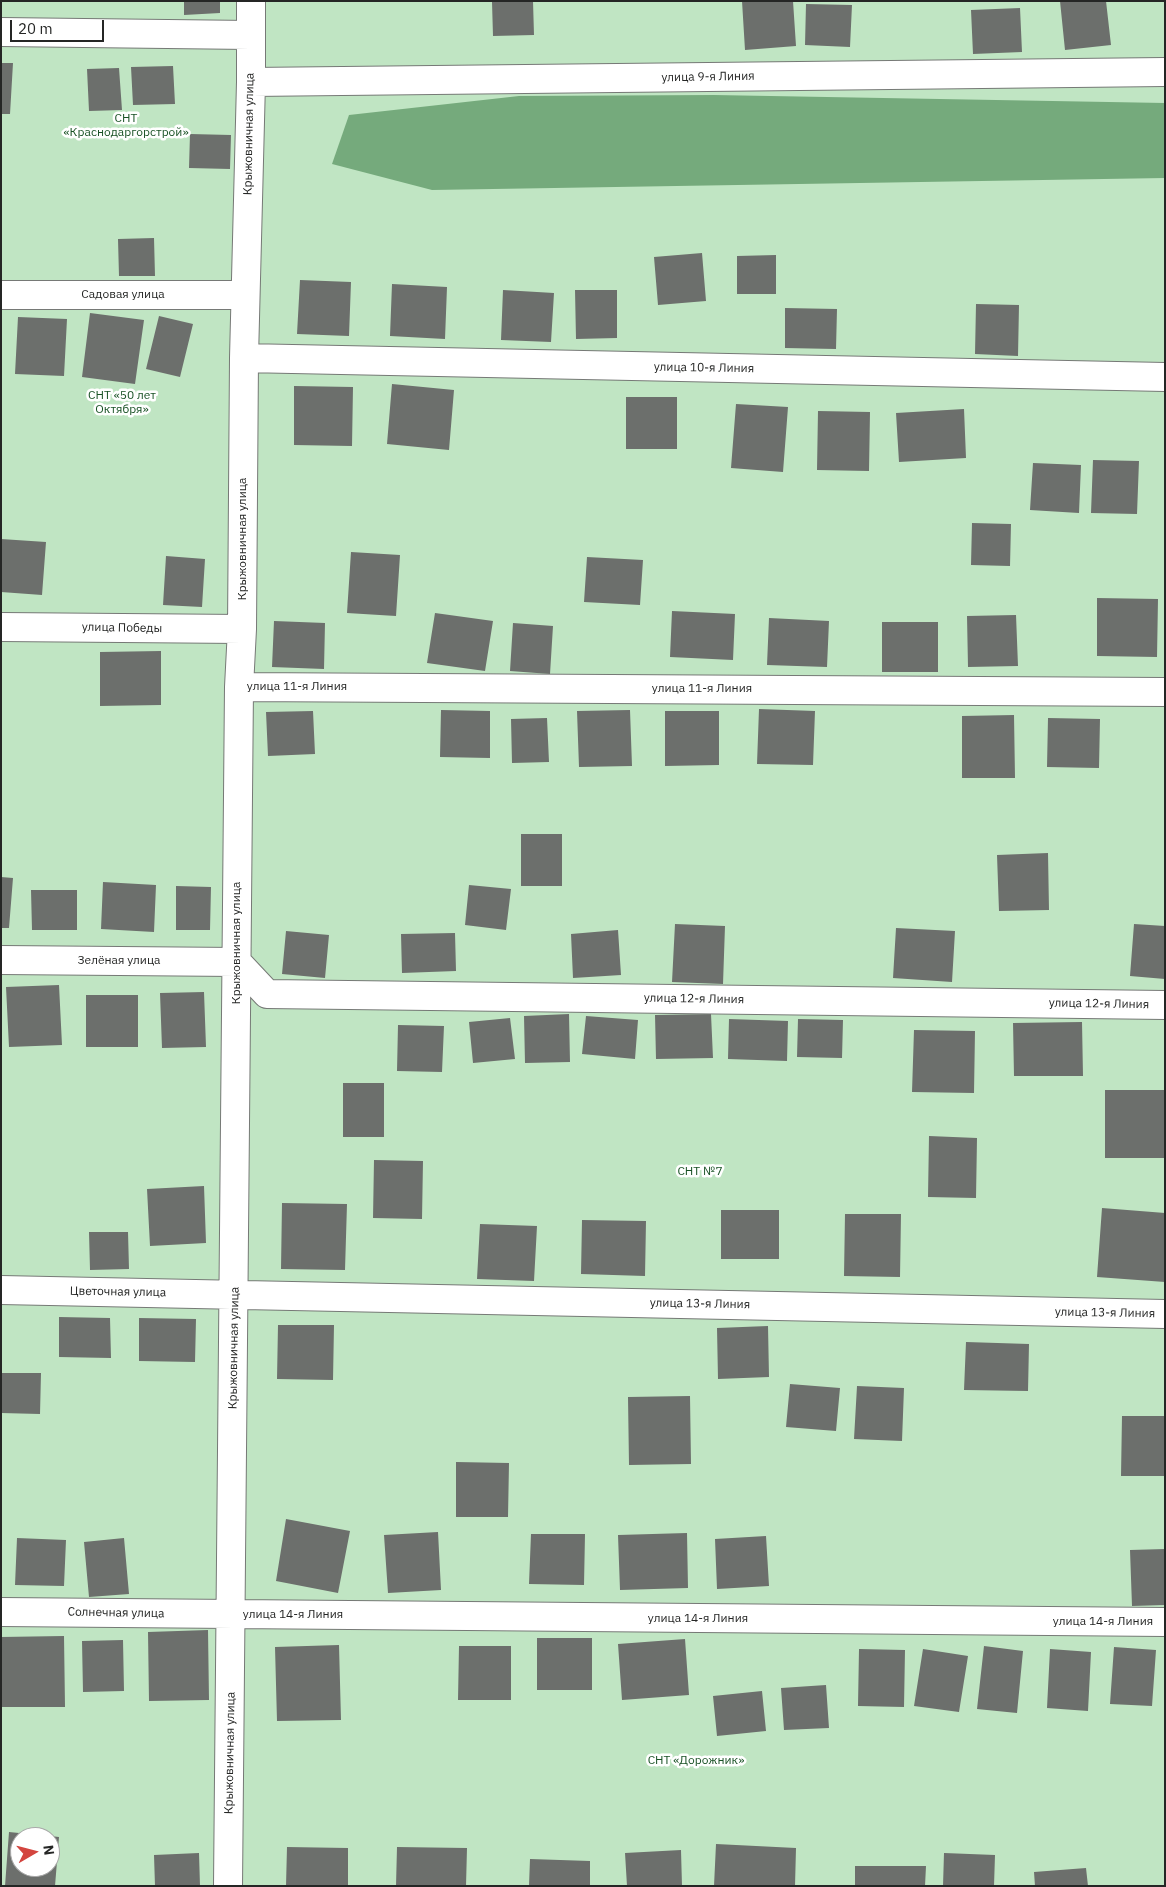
<!DOCTYPE html>
<html>
<head>
<meta charset="utf-8">
<style>
  body { margin:0 }
  #map { position:relative; width:1166px; height:1887px; overflow:hidden; background:#e6e9e6; font-family:"IBM Plex Sans",sans-serif }
  canvas { display:block }
  .frame { position:absolute; inset:0; border:2px solid #252625; pointer-events:none }
  .north { position:absolute; left:10px; top:1827px; width:50px; height:50px; box-sizing:border-box; background:#fff; border:1px solid #a8a8a8; border-radius:50%; rotate:82deg; font-size:14px; font-weight:700; line-height:20px; text-align:center; color:#252625 }
  .north::after { content:''; display:block; margin:auto; width:18px; height:22px; background:#d3453f; clip-path:polygon(50% 0,100% 100%,50% 72%,0 100%) }
  .scale { position:absolute; left:10px; top:20px; width:94px; height:22px; box-sizing:border-box; border:2px solid #252625; border-top:0; padding-left:6px; font-size:15px; line-height:18px; white-space:nowrap; color:#252625; -webkit-text-stroke:4px #fff; paint-order:stroke }
</style>
</head>
<body>
<div id="map">
<canvas width="1166" height="1887"></canvas>
<div class="frame"></div>
<div class="north">N</div>
<div class="scale">20 m</div>
</div>
<script>
const c = document.querySelector('canvas').getContext('2d');
c.lineJoin = 'round';
function fillPath(path, color) {
  c.fillStyle = color;
  c.fill(path, 'evenodd');
}
function toPath(rows) {
  const path = new Path2D();
  for (const r of rows) {
    path.moveTo(r[0], r[1]);
    for (let i = 2; i < r.length; i += 2) path.lineTo(r[i], r[i + 1]);
  }
  return path;
}
function trace(path, color, width, dash) {
  c.strokeStyle = color;
  c.lineWidth = width;
  c.lineCap = dash ? 'butt' : 'round';
  c.setLineDash(dash || []);
  c.stroke(path);
}
function write(font, color, halo, rows, align = 'center') {
  c.font = font + ' "IBM Plex Sans",sans-serif';
  c.lineWidth = 5;
  c.setLineDash([]);
  c.textBaseline = 'middle';
  c.strokeStyle = halo;
  c.fillStyle = color;
  for (const [text, x, y, turn = 0] of rows) {
    c.save();
    c.translate(x, y);
    c.rotate((+turn || 0) * Math.PI / 180);
    c.textAlign = isNaN(turn) ? turn : align;
    if (halo) c.strokeText(text, 0, 0);
    c.fillText(text, 0, 0);
    c.restore();
  }
}
fillPath(toPath([
  [1,1,1165,1,1165,1886,1,1886],
  [20,1837,50,1837,50,1867,20,1867]
]), '#c0e5c3');
fillPath(toPath([
  [714,95,1165,103,1165,178,432,190,332,164,349,115,519,96]
]), '#75aa7c');
fillPath(toPath([
  [184,1,220,1,220,13,184,15],
  [533,1,534,35,493,36,492,2],
  [742,1,793,1,796,46,745,50],
  [1060,1,1106,1,1111,45,1065,50],
  [806,4,852,5,850,47,805,45],
  [1020,8,1022,52,973,54,971,10],
  [1,63,13,63,10,114,1,114],
  [173,66,175,104,133,105,131,67],
  [119,68,122,110,89,111,87,69],
  [190,134,231,135,230,169,189,168],
  [154,238,155,276,119,276,118,239],
  [702,253,706,301,658,305,654,257],
  [776,255,776,294,737,294,737,256],
  [300,280,351,282,349,336,297,334],
  [392,284,447,287,445,339,390,336],
  [503,290,554,293,551,342,501,340],
  [575,290,617,290,617,338,576,339],
  [976,304,1019,305,1018,356,975,354],
  [785,308,837,309,836,349,785,348],
  [90,313,144,320,135,384,82,377],
  [159,316,193,324,180,377,146,369],
  [18,317,67,319,64,376,15,374],
  [392,384,454,390,449,450,387,444],
  [294,386,353,387,352,446,294,445],
  [626,397,677,397,677,449,626,449],
  [736,404,788,407,783,472,731,468],
  [964,409,966,458,899,462,896,413],
  [818,411,870,412,869,471,817,470],
  [1093,460,1139,461,1137,514,1091,513],
  [1033,463,1081,465,1079,513,1030,510],
  [972,523,1011,524,1010,566,971,565],
  [1,539,46,542,42,595,1,592],
  [351,552,400,555,396,616,347,613],
  [166,556,205,559,202,607,163,605],
  [587,557,643,560,640,605,584,602],
  [1097,598,1158,599,1157,657,1097,656],
  [672,611,735,614,733,660,670,657],
  [435,613,493,621,485,671,427,663],
  [1016,615,1018,666,968,667,967,616],
  [769,618,829,621,827,667,767,665],
  [274,621,325,623,324,669,272,667],
  [882,622,938,622,938,672,882,672],
  [513,623,553,626,550,674,510,671],
  [161,651,161,705,100,706,100,652],
  [759,709,815,711,813,765,757,764],
  [441,710,490,711,490,758,440,757],
  [630,710,632,766,579,767,577,711],
  [313,711,315,754,268,756,266,712],
  [665,711,719,711,719,765,665,766],
  [1014,715,1015,778,962,778,962,716],
  [547,718,549,762,512,763,511,719],
  [1048,718,1100,719,1099,768,1047,767],
  [521,834,562,834,562,886,521,886],
  [1048,853,1049,910,999,911,997,855],
  [1,877,13,878,9,928,1,928],
  [103,882,156,885,154,932,101,929],
  [469,885,511,889,506,930,465,925],
  [176,886,211,887,210,930,176,930],
  [31,890,77,890,77,930,32,930],
  [675,924,725,926,723,984,672,982],
  [1134,924,1165,926,1165,979,1130,976],
  [896,928,955,931,952,982,893,978],
  [618,930,621,975,573,978,571,934],
  [286,931,329,935,325,978,282,974],
  [455,933,456,971,402,973,401,934],
  [59,985,62,1045,9,1047,6,987],
  [204,992,206,1047,162,1048,160,993],
  [86,995,138,995,138,1047,86,1047],
  [569,1014,570,1062,525,1063,524,1016],
  [711,1014,713,1058,656,1059,655,1015],
  [586,1016,638,1020,635,1059,582,1054],
  [510,1018,515,1059,473,1063,469,1022],
  [729,1019,788,1021,787,1061,728,1059],
  [798,1019,843,1020,842,1058,797,1057],
  [1082,1022,1083,1076,1014,1076,1013,1023],
  [398,1025,444,1026,442,1072,397,1071],
  [914,1030,975,1031,974,1093,912,1092],
  [343,1083,384,1083,384,1137,343,1137],
  [1105,1090,1165,1090,1165,1158,1105,1158],
  [929,1136,977,1138,976,1198,928,1197],
  [374,1160,423,1161,422,1219,373,1218],
  [204,1186,206,1243,150,1246,147,1189],
  [282,1203,347,1204,345,1270,281,1269],
  [1102,1208,1165,1213,1165,1282,1097,1277],
  [721,1210,779,1210,779,1259,721,1259],
  [845,1214,901,1214,900,1277,844,1276],
  [582,1220,646,1221,645,1276,581,1274],
  [480,1224,537,1226,534,1281,477,1279],
  [89,1232,128,1232,129,1269,90,1270],
  [59,1317,110,1318,111,1358,59,1357],
  [139,1318,196,1319,195,1362,139,1361],
  [278,1325,334,1325,333,1380,277,1379],
  [768,1326,769,1377,718,1379,717,1328],
  [966,1342,1029,1344,1028,1391,964,1390],
  [1,1373,41,1373,40,1414,1,1413],
  [790,1384,840,1388,836,1431,786,1427],
  [857,1386,904,1388,902,1441,854,1439],
  [690,1396,691,1464,629,1465,628,1397],
  [1122,1416,1165,1416,1165,1476,1121,1476],
  [456,1462,509,1463,508,1517,456,1517],
  [286,1519,350,1531,338,1593,276,1581],
  [438,1532,441,1590,388,1593,384,1535],
  [687,1533,688,1588,620,1590,618,1535],
  [531,1534,585,1534,584,1585,529,1584],
  [766,1536,769,1586,717,1589,715,1539],
  [17,1538,66,1540,64,1586,15,1585],
  [124,1538,129,1594,89,1597,84,1542],
  [1165,1549,1165,1605,1132,1606,1130,1550],
  [208,1630,209,1700,149,1701,148,1632],
  [64,1636,65,1707,1,1707,1,1637],
  [537,1638,592,1638,592,1690,537,1690],
  [685,1639,689,1695,622,1700,618,1644],
  [123,1640,124,1691,83,1692,82,1641],
  [339,1645,341,1720,277,1721,275,1647],
  [459,1646,511,1646,511,1700,458,1700],
  [984,1646,1023,1651,1017,1713,977,1709],
  [1114,1647,1156,1650,1152,1706,1110,1704],
  [859,1649,905,1650,904,1707,858,1706],
  [923,1649,968,1656,959,1712,914,1706],
  [1050,1649,1091,1652,1088,1711,1047,1708],
  [826,1685,829,1728,784,1730,781,1688],
  [762,1691,766,1731,717,1736,713,1696],
  [9,1832,49,1836,49,1837,20,1837,20,1867,50,1867,50,1836,59,1837,55,1886,5,1886],
  [716,1844,796,1848,795,1886,714,1886],
  [287,1847,348,1848,348,1886,286,1886],
  [397,1847,467,1848,466,1886,396,1886],
  [681,1850,682,1886,627,1886,625,1853],
  [199,1853,200,1886,155,1886,154,1855],
  [944,1853,995,1855,994,1886,943,1886],
  [530,1859,590,1861,590,1886,529,1886],
  [855,1866,926,1866,925,1886,855,1886],
  [1086,1868,1088,1886,1035,1886,1034,1872]
]), '#6c6f6c');
const minor = toPath([
  [1,32,250,35],
  [251,82,1165,72],
  [1,295,245,295],
  [244,358,1165,377],
  [1,627,242,629],
  [239,687,1165,692],
  [1,960,237,962,267,994,1165,1005],
  [1,1290,1165,1314],
  [1,1612,1165,1622],
  [228,1886,239,687,242,629,244,358,251,82,251,1]
]);
trace(minor, '#767976', 30);
trace(minor, '#fff', 28);
write('12px', '#252625', '#fff', [
  ["улица 9-я Линия",708,77,-1],
  ["Крыжовничная улица",249,134,-89],
  ["Садовая улица",123,295],
  ["улица 10-я Линия",704,368,1],
  ["Крыжовничная улица",243,539,-90],
  ["улица Победы",122,628,1],
  ["улица 11-я Линия",297,687],
  ["улица 11-я Линия",702,689],
  ["Крыжовничная улица",237,943,-90],
  ["Зелёная улица",119,961],
  ["улица 12-я Линия",694,999,1],
  ["улица 12-я Линия",1099,1004,1],
  ["Цветочная улица",118,1292,1],
  ["улица 13-я Линия",700,1304,1],
  ["улица 13-я Линия",1105,1313,1],
  ["Крыжовничная улица",234,1348,-89],
  ["Солнечная улица",116,1613,1],
  ["улица 14-я Линия",293,1615],
  ["улица 14-я Линия",698,1619],
  ["улица 14-я Линия",1103,1622],
  ["Крыжовничная улица",230,1753,-89]
]);
write('12px', '#185124', '#fff', [
  ["СНТ",126,119],
  ["«Краснодаргорстрой»",126,133],
  ["СНТ «50 лет",122,396],
  ["Октября»",122,410],
  ["СНТ №7",700,1172],
  ["СНТ «Дорожник»",696,1761]
]);
</script>
</body>
</html>
